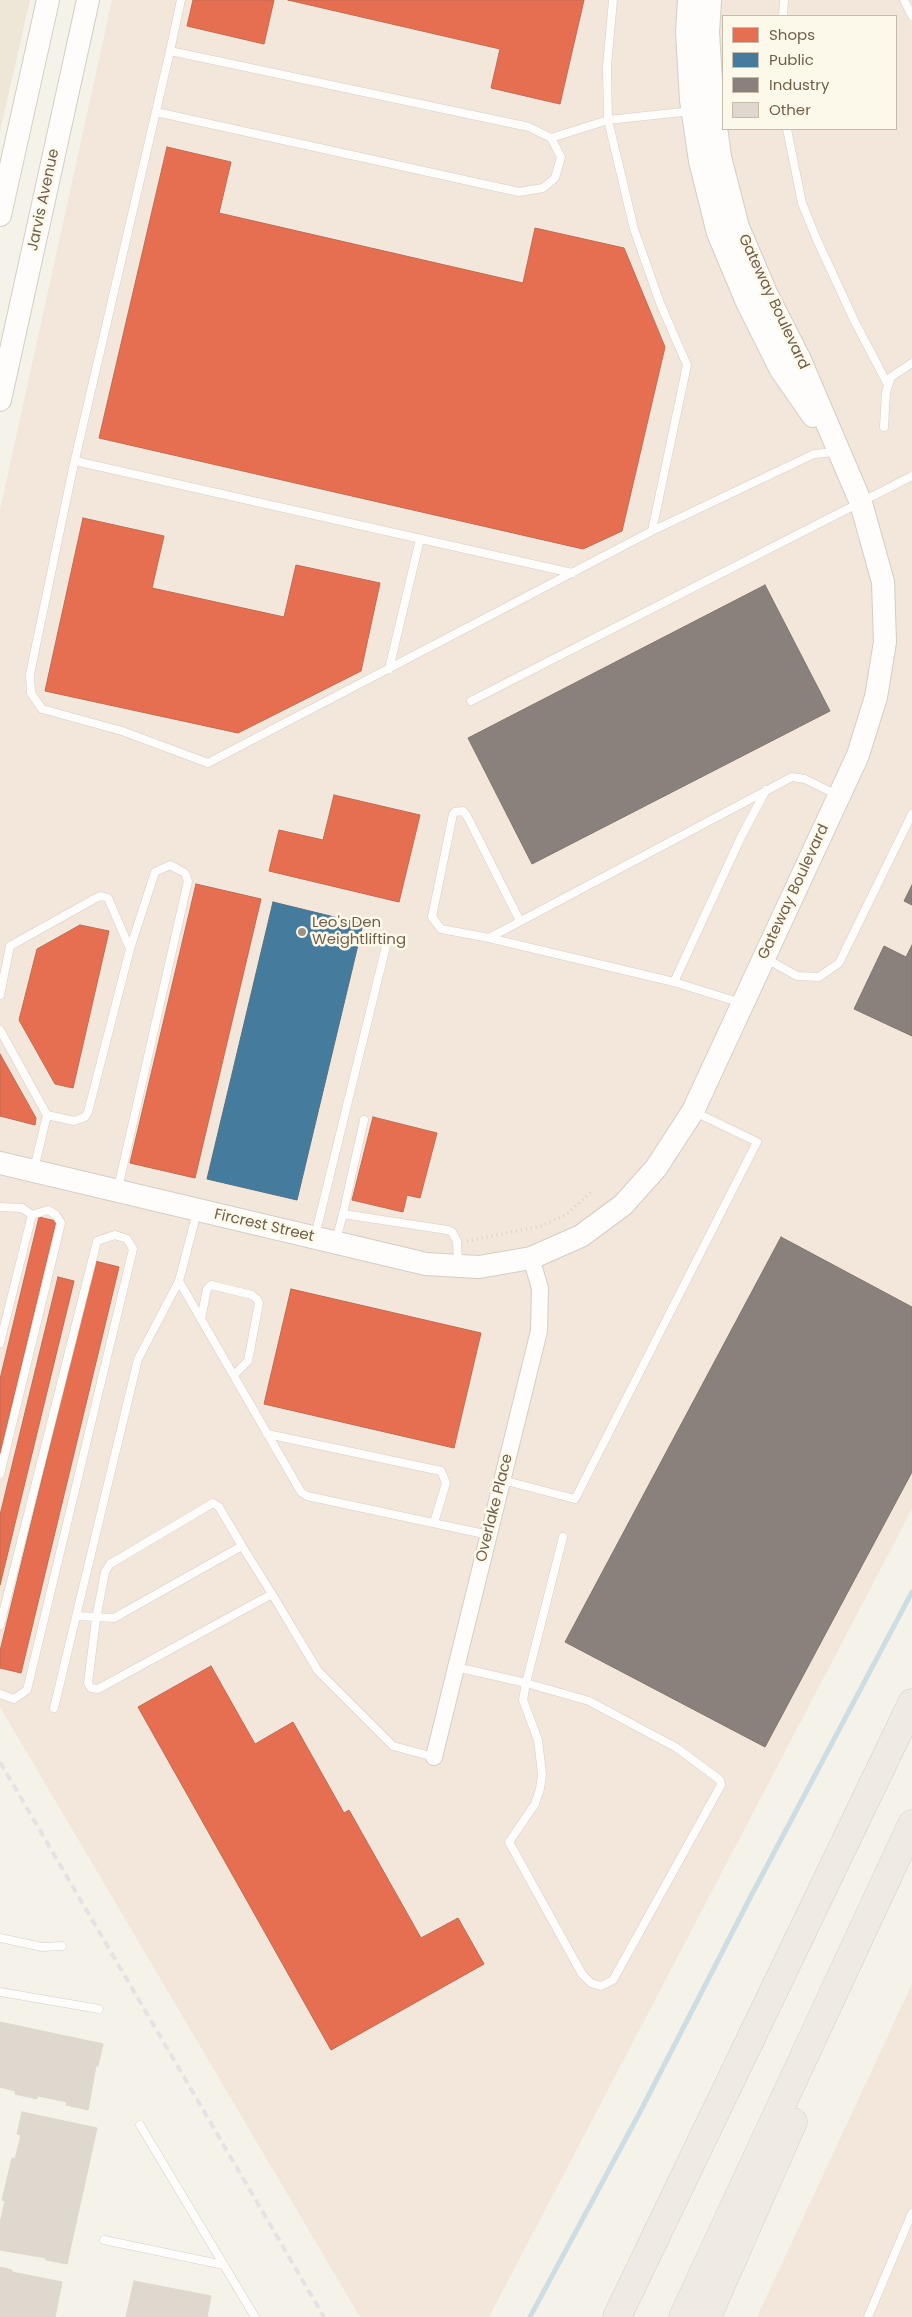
<!DOCTYPE html>
<html>
<head>
<meta charset="utf-8">
<style>
  body { margin:0 }
  #map { position:relative; width:912px; height:2317px; overflow:hidden; background:#f5f2e9; font-family:Poppins,sans-serif }
  canvas { display:block }
  .legend { position:absolute; left:722px; top:15px; width:175px; height:115px; box-sizing:border-box; background:#fdf9ea; border:1px solid #c5bbab; margin:0; padding:6px 9px; list-style:none; font-size:15px; color:#715f4c }
  .legend li { display:flex; align-items:center; gap:10px; height:25px }
  .legend b { width:25px; border:1px solid #c5bbab }
</style>
</head>
<body>
<div id="map">
<canvas width="912" height="2317"></canvas>
<ul class="legend">
<li><b style="height:14px;background:#e76f51"></b>Shops</li>
<li><b style="height:14px;background:#457b9d"></b>Public</li>
<li><b style="height:14px;background:#8a817c"></b>Industry</li>
<li><b style="height:14px;background:#ded8cf"></b>Other</li>
</ul>
</div>
<script>
const c = document.querySelector('canvas').getContext('2d');
c.lineJoin = 'round';
function fillPath(path, color) {
  c.fillStyle = color;
  c.fill(path, 'evenodd');
}
function toPath(rows) {
  const path = new Path2D();
  for (const r of rows) {
    path.moveTo(r[0], r[1]);
    for (let i = 2; i < r.length; i += 2) path.lineTo(r[i], r[i + 1]);
  }
  return path;
}
function trace(path, color, width, dash) {
  c.strokeStyle = color;
  c.lineWidth = width;
  c.lineCap = dash ? 'butt' : 'round';
  c.setLineDash(dash || []);
  c.stroke(path);
}
function write(font, color, halo, rows, align = 'center') {
  c.font = font + ' Poppins,sans-serif';
  c.lineWidth = 5;
  c.setLineDash([]);
  c.textBaseline = 'middle';
  c.strokeStyle = halo;
  c.fillStyle = color;
  for (const [text, x, y, turn = 0] of rows) {
    c.save();
    c.translate(x, y);
    c.rotate((+turn || 0) * Math.PI / 180);
    c.textAlign = isNaN(turn) ? turn : align;
    if (halo) c.strokeText(text, 0, 0);
    c.fillText(text, 0, 0);
    c.restore();
  }
}
fillPath(toPath([
  [0,0,30,0,0,132]
]), '#eee7d7');
fillPath(toPath([
  [112,0,912,0,912,1509,489,2317,360,2317,0,1707,0,510],
  [723,16,896,16,896,129,723,129],
  [912,1984,912,2317,757,2317]
]), '#f3e6da');
const shops = toPath([
  [193,0,274,0,264,44,187,26,193,0],
  [288,0,584,0,560,104,491,88,500,49,288,0],
  [167,147,231,162,219,213,523,283,535,228,624,248,665,347,622,531,583,549,99,438,167,147],
  [83,518,164,536,152,588,284,617,296,565,380,583,361,671,238,733,45,691,83,518],
  [334,795,420,815,399,902,269,871,279,830,323,840,334,795],
  [196,884,261,899,195,1178,130,1163,196,884],
  [80,925,109,931,73,1088,55,1084,19,1020,37,949,80,925],
  [0,1054,36,1118,35,1125,0,1116,0,1054],
  [373,1117,437,1133,420,1198,407,1195,403,1212,352,1200,373,1117],
  [39,1217,56,1221,0,1454,0,1379,39,1217],
  [95,1261,119,1267,21,1673,0,1668,0,1651,95,1261],
  [58,1277,74,1281,0,1585,0,1515,58,1277],
  [291,1289,481,1333,454,1448,264,1404,291,1289],
  [211,1666,255,1744,293,1722,344,1813,349,1810,421,1938,458,1918,484,1964,331,2050,138,1707,211,1666]
]);
fillPath(shops, '#e76f51');
trace(shops, '#c46a50', 1);
const public = toPath([
  [273,902,363,924,297,1200,207,1179,273,902]
]);
fillPath(public, '#457b9d');
trace(public, '#527385', 1);
const industry = toPath([
  [765,585,830,711,532,864,468,738,765,585],
  [912,885,912,905,904,901,912,885],
  [912,945,912,1036,854,1009,884,946,906,957,912,945],
  [781,1237,912,1307,912,1472,765,1747,565,1642,781,1237]
]);
fillPath(industry, '#8a817c');
trace(industry, '#82776e', 1);
trace(toPath([
  [530,2317,640,2112,751,1896,912,1592]
]), '#ccdee4', 5);
const building = toPath([
  [0,2022,103,2044,98,2066,96,2066,88,2110,66,2105,67,2102,38,2096,37,2099,15,2094,15,2091,0,2087,0,2022],
  [22,2112,97,2128,67,2264,46,2260,46,2258,0,2250,0,2223,5,2201,2,2200,12,2158,15,2159,21,2135,17,2134,22,2112],
  [0,2267,12,2270,12,2272,62,2282,55,2317,0,2317,0,2267],
  [134,2281,211,2296,207,2317,209,2317,126,2317,134,2281]
]);
fillPath(building, '#ded8cf');
trace(building, '#ded7cc', 1);
const lane = toPath([
  [613,0,607,66,608,120,551,138,529,127,170,51,73,468,30,674,31,693,42,709,122,731,208,763,652,531,687,365,660,303,634,229,608,120,692,111],
  [904,0,912,16],
  [783,16,784,0],
  [170,51,181,0],
  [156,112,519,192,543,188,555,178,561,157,551,138],
  [787,129,802,203,817,240,854,320,888,385],
  [884,427,886,392,891,377,912,363],
  [75,461,572,573],
  [652,531,814,454,836,452],
  [389,669,420,539],
  [471,701,912,476],
  [520,921,467,816,463,811,455,812,453,814,432,917,441,929,489,938,792,777,805,779,837,795],
  [489,938,674,982,741,837,766,790],
  [765,958,797,976,819,977,839,963,912,814],
  [674,982,741,1003],
  [0,995,10,946,96,898,101,896,108,898,130,949,88,1112,85,1117,74,1121,47,1115],
  [0,1030,47,1115,34,1169],
  [118,1188,188,881,185,873,170,865,155,872,130,949],
  [0,1207,22,1208,32,1215],
  [343,1214,364,1120],
  [315,1236,388,938],
  [336,1240,343,1214,447,1230,452,1232,457,1241,458,1264],
  [179,1281,301,1492,307,1496,489,1535],
  [201,1319,207,1289,211,1285,252,1295,257,1299,259,1303,248,1361,234,1375],
  [0,1343,32,1215,48,1210,56,1215,61,1223,0,1474],
  [267,1434,441,1471,446,1483,434,1523],
  [502,1480,575,1499,757,1142,695,1112],
  [272,1594,98,1689,91,1688,88,1683,96,1619,105,1572,110,1564,213,1503,219,1507,242,1546,272,1594,318,1671,393,1746,434,1757],
  [77,1616,114,1618,242,1546],
  [0,1625,97,1241,115,1235,127,1239,133,1249,27,1690,14,1699,0,1694],
  [456,1667,526,1683,589,1701,677,1748,720,1780,721,1785,613,1980,601,1986,591,1983,582,1974,509,1842,535,1804,540,1789,542,1774,538,1740,523,1700,526,1683,563,1537],
  [54,1708,138,1359,179,1281,197,1212],
  [0,1938,42,1947,62,1946],
  [0,1992,99,2009],
  [140,2125,255,2317],
  [104,2240,224,2265],
  [868,2317,912,2213]
]);
const street = toPath([
  [434,1757,539,1331,540,1288,531,1258]
]);
const secondary = toPath([
  [689,0,687,32,691,100,700,161,718,233,747,302,781,370,813,416],
  [0,215,48,0],
  [0,400,88,0],
  [0,1163,426,1264,479,1267,531,1258,581,1236,623,1205,656,1168,693,1111,858,755,876,697,885,642,883,582,861,503,800,360,766,293,738,227,720,157,712,97,708,32,710,0]
]);
const highway = toPath([
  [617,2317,912,1703],
  [683,2317,912,1824],
  [707,2317,793,2122]
]);
trace(lane, '#d4cfc7', 9);
trace(street, '#d4cfc7', 18);
trace(secondary, '#d3cec4', 24);
trace(highway, '#d4cec6', 29);
trace(toPath([
  [467,1241,541,1226,567,1214,591,1192]
]), '#d6d1ca', 3, [1, 4]);
trace(lane, '#fefdfc', 8);
trace(street, '#fefdfc', 16);
trace(secondary, '#fefdfc', 22);
trace(highway, '#f0eae4', 28);
trace(toPath([
  [0,1762,324,2317]
]), '#e5e2e4', 4, [8, 5]);
for (const [x, y, r, color] of [
  [302,932,5,"#9f9283"]
]) {
  const dot = new Path2D();
  dot.arc(x, y, r, 0, 2 * Math.PI);
  c.fillStyle = color;
  c.fill(dot);
  trace(dot, '#fdf9ea', 2);
}
write('15px', '#715f4c', '#fdf9ea', [
  ["Jarvis Avenue",44,200,-78],
  ["Gateway Boulevard",773,302,65],
  ["Gateway Boulevard",794,892,-65],
  ["Fircrest Street",264,1226,13],
  ["Overlake Place",495,1508,-76]
]);
write('15px', '#715f4c', '#fdf9ea', [
  ["Leo's Den",312,923],
  ["Weightlifting",312,940]
], 'left');
</script>
</body>
</html>
